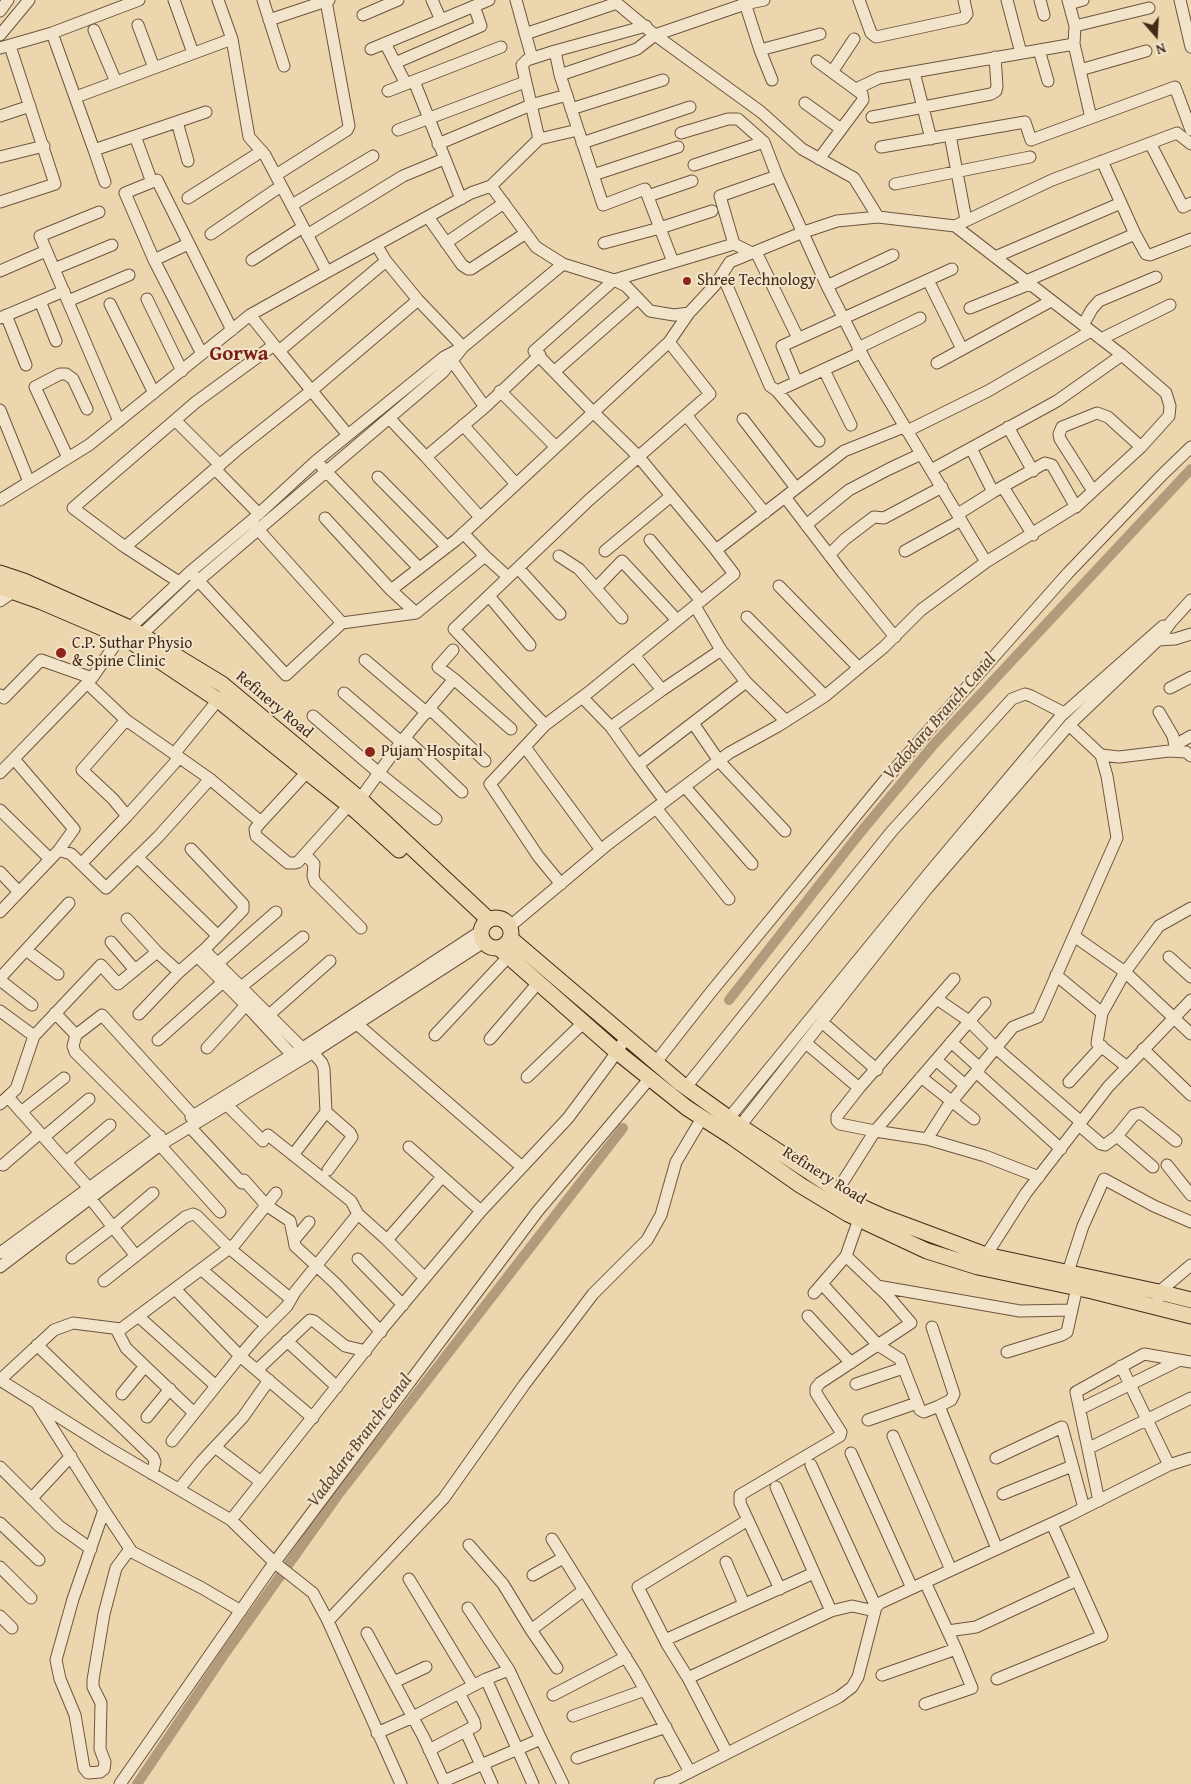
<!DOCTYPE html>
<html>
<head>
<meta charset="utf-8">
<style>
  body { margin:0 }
  #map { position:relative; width:1191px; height:1784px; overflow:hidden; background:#ebd6ae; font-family:"Gentium Book Plus",serif }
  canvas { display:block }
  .north { position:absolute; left:1131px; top:10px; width:50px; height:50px; -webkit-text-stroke:4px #f2e4ca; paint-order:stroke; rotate:161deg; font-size:14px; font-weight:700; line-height:20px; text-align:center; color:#442918 }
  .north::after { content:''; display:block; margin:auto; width:18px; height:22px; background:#442918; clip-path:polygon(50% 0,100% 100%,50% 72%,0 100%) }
</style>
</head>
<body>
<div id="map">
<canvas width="1191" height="1784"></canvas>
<div class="north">N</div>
</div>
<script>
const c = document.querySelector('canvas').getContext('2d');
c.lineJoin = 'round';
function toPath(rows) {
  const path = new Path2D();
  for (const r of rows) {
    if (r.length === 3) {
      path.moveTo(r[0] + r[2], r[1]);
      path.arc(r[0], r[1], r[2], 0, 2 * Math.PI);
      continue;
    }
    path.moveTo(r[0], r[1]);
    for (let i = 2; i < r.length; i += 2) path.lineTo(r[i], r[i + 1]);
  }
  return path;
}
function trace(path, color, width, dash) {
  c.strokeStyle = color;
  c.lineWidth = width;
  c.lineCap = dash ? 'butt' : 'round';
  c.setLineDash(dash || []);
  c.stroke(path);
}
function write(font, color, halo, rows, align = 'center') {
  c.font = font + ' "Gentium Book Plus",serif';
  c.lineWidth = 4;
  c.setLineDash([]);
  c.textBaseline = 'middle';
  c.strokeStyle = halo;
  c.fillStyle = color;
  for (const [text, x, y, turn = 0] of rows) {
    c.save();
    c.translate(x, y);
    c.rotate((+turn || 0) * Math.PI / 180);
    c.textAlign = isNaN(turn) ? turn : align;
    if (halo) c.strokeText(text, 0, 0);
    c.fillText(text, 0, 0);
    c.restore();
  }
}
trace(toPath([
  [729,1000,860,833,935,743,1191,469],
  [137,1784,226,1652,338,1495,623,1128]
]), '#b29b7b', 10);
const minor = toPath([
  [174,0,193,53],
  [218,0,232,39],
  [263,0,284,66],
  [432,0,441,20],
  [516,0,532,58],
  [613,0,655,35,761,112,802,149,854,178,878,217],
  [744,0,760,50,820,34],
  [859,0,871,33,876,37,964,18,967,14,964,0],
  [1007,0,1021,53],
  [1040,0,1044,15],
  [1180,0,1191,47],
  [1069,4,1083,0],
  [0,11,8,0],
  [363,15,398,0],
  [269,20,329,0],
  [138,25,154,68],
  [646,26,555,51,560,75,603,205,645,189,673,262],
  [1075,26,1149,8],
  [94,30,116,82],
  [52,33,94,150,206,112],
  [525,34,617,3],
  [0,35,29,0],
  [385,43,406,84],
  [1074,44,1091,118],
  [0,48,52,33,139,0],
  [371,49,489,0],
  [760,50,772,80],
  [1039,50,1048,81],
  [817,61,862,94,863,100,819,159],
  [395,63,481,26,474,6],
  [1080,70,1146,51],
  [832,72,854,39],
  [914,72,931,139],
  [560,75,637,49,655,35,745,4,764,0],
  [414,81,461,199],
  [856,89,879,78,1074,44,1075,26,1068,0],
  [388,91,501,47],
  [76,97,232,39,249,137,265,155,327,272],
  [805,103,841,129],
  [571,109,663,80],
  [0,116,30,106],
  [872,117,991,94,996,91,997,86,995,57],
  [177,122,188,161],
  [398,130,525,82],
  [681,133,728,119,738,119,764,142,777,176],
  [950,135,1025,122,1031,140,1175,87,1191,130],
  [135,136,150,177],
  [539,139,578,130],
  [582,143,690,107],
  [1150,143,1183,207,1191,203],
  [438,144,531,105,567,95],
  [881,147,950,135,966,220],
  [94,150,105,182],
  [0,157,44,146],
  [694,165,764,142],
  [276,175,347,130,349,126,326,1],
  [593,175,678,147],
  [895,184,1030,157],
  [491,186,539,139,522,65,527,60,555,51],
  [648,196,692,181],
  [188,198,262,151],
  [0,202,55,184,10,46],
  [292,205,373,156],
  [99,212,40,236,119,421],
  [428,217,462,265,468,269,471,269,526,233],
  [955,226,1052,180,1177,133,1191,144],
  [211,234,281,186],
  [1135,234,1146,254,1150,255,1191,239],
  [307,235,403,176,444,159],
  [446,243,504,203],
  [604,243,660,228,712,211],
  [734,244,720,196,777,176,827,286,866,362,986,562],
  [377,246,386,261,418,300,463,347],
  [756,252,798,338],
  [752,253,734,244,614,280,534,351,593,412,638,456,716,550,785,497],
  [995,257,1121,203],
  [154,260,188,244],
  [252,260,303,227],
  [54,269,112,245],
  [0,271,46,251],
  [722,274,770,386,777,391,860,353],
  [928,280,962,349],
  [1026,281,1135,234,1102,161],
  [827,286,893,255],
  [147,299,182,371],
  [40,301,56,341],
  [68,301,129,275],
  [110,304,154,393],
  [970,308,1030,284],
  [6,315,26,365],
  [250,315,278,350],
  [0,318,64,291],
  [1083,325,1092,309,1099,301,1156,277],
  [1101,339,1170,305],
  [858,348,920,318],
  [202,354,154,260,125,193,157,180,232,330],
  [452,361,485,407],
  [937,363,1051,301],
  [824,370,851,425],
  [555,371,637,299],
  [797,382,782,346,952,269],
  [500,391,556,447],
  [777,391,819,441],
  [0,410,29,482],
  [686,415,765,513],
  [389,418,426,457],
  [743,419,796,488],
  [175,420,220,465],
  [463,425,516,484],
  [1008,427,1033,471],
  [907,431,988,391,1091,331],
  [348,435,279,351,386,261],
  [971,448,993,492],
  [68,458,35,387,60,374,66,374,73,379,87,409],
  [321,466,419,568],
  [215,469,259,514],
  [931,470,1057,401,1122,355],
  [378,477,447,547],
  [1003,487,1033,535],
  [1093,491,1060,439,1059,434,1062,427,1097,413,1108,417,1141,447],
  [0,500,89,445,250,315,327,272,471,193,491,186,536,247,563,264,614,280,626,286,650,311,674,315,689,313,715,285,730,262,801,233,837,221,878,217,955,226,1122,355,1166,393,1170,406,1169,416,1141,447,1078,505,986,562,921,610,884,647,825,696,778,726,729,753,608,844,509,927],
  [958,514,993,492,1045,463,1052,465,1076,507],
  [480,517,426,457,485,407,540,355],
  [325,518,391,590],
  [806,525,849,490,889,469,921,454],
  [463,533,485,556],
  [650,540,701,601],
  [125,547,73,508,196,402,274,345],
  [605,551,671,496],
  [905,551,961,520],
  [829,555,845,539,874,517,884,518,942,487],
  [559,556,579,569,622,618],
  [518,568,560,614],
  [195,577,286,675,342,623,255,526],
  [508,577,485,556,416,613,391,590,456,540,669,342,689,313],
  [179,582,125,547,238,449,311,391,418,300],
  [779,586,859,668],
  [596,588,622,561,677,620],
  [489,596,530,645],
  [0,601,13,592,16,588],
  [695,606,721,650,746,682],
  [747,617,825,696],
  [342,623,416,613],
  [895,637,843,573,785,497,844,451,904,427],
  [137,639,199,580,443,372,463,347,563,264],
  [1158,640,1175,639,1191,634],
  [721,650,662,690,611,727,638,765,746,682,786,721],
  [634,655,662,690],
  [365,660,427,713],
  [454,679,511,729],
  [87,683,126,720],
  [1170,688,1191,677],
  [344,693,401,742],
  [0,695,4,698,41,660,92,678],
  [582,697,611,727],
  [430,709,485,761],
  [1159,712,1173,736,1176,751],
  [313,716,379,773,436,819],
  [693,723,719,761,785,831],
  [545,725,589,692,734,574,712,545],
  [405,738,462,792],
  [1175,745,1191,736],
  [525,747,601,850],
  [174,754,218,700],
  [1101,755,1119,757,1169,751,1186,752,1191,756],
  [14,759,74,829,59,850],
  [638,765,665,801],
  [0,773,92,678,121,636,190,572,251,521,316,461,444,357,463,347],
  [685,787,752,864],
  [355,806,401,742,454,679,438,667,453,650],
  [656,808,729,899],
  [0,810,50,859],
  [127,816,113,799,82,770,126,720,210,779,261,822,307,772],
  [261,822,255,829,256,836,288,863,295,863,298,862,349,805],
  [305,854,314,864,313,876,315,882,361,928],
  [137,857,218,936],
  [81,864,127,816,179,758],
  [0,872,19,892],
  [561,884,538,856,490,784,545,725,454,629,589,500,710,394,669,342],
  [0,912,59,850,71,854,106,888,158,837,210,779],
  [127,919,157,952],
  [1074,936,1125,972,1191,1034],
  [111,942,135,970],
  [26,950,58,974],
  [204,950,302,1048],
  [197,956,246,1005,292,1055],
  [1169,957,1191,977],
  [218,963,276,912],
  [1056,975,1102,1013],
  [0,978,69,903],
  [954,979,859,1088,837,1116,837,1121,840,1124,875,1131,927,1139,985,1156,1039,1177],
  [0,980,32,1005],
  [241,987,303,937],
  [937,999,969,1021,996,1048,1081,1122],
  [0,1011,34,1036,16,1089,0,1104],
  [55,1013,76,1035,102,1015,197,1120],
  [139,1014,179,972],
  [269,1015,330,961],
  [822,1022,877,1070],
  [357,1024,522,1167],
  [76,1035,73,1046,75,1052,160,1137],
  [435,1035,509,956],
  [34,1036,101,965,118,984,157,952,179,972,204,950,243,910,243,904,191,849],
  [490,1039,538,983],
  [158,1040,223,982],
  [951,1042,980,1068],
  [806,1043,859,1088],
  [207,1048,246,1005],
  [309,1048,322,1063,324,1069,326,1112,350,1133,352,1137,328,1170],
  [1143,1049,1191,1095],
  [936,1060,965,1085],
  [656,1062,711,992,886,779,937,721,1068,573,1163,474,1191,447],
  [1127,1067,1097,1043,1102,1013,1125,972,1159,926,1191,908],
  [976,1072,1061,1149],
  [527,1077,583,1023],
  [921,1077,974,1119],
  [1069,1082,1102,1046],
  [686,1087,892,831,1012,699,1025,694,1031,696,1064,713],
  [8,1097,89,1188],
  [226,1104,263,1141],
  [21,1112,64,1078],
  [191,1117,292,1055,481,931],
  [729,1118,930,872,1061,716,1163,626],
  [1079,1125,1101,1144,1105,1145,1117,1136,1134,1115,1141,1113,1176,1141],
  [740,1126,925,891,1069,725,1158,640,1171,622,1191,600],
  [190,1127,242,1183],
  [268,1135,351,1201,358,1214],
  [1117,1136,1153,1167],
  [44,1137,89,1099],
  [927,1139,948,1106,1013,1027,1038,1017,1117,838,1107,776,1101,755,1069,725],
  [160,1145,220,1212],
  [409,1147,481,1211],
  [293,1155,326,1112],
  [66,1162,110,1125],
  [3,1165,40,1133],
  [1167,1165,1191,1195],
  [244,1180,266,1205,290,1221,294,1240],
  [837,1191,875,1131,985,1003],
  [86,1193,136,1256],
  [309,1222,294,1240,295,1246,335,1283,381,1332],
  [387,1240,425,1278],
  [0,1253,160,1136],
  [72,1258,113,1227,153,1193],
  [358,1259,403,1305],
  [983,1260,1026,1193,1108,1087,1191,1000],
  [0,1267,160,1145,312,1053,484,942],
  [201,1269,267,1326],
  [1068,1272,1083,1226,1104,1179,1154,1206,1191,1222],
  [104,1281,185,1217,193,1214,197,1216,229,1248,291,1299],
  [822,1284,878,1345,900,1359,920,1410,924,1412,939,1406,997,1549],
  [877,1286,1020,1311,1072,1310],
  [814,1293,846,1256],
  [1158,1298,1159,1292,1191,1265],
  [138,1316,216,1386],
  [808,1316,851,1363],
  [932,1327,954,1394,951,1400,939,1406],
  [116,1329,126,1348,194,1413],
  [287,1341,337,1387],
  [37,1345,153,1457,155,1462,152,1474],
  [1007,1352,1062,1335,1067,1332,1077,1287],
  [1121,1366,1169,1465],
  [257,1370,310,1320,314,1321,345,1346,366,1351],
  [0,1380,110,1449,231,1520,275,1563,313,1593,328,1621,401,1784],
  [0,1380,54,1330,73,1323,121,1329,235,1244,276,1193],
  [856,1384,903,1368],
  [122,1394,145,1366],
  [36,1402,104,1510,73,1599,56,1660,60,1679,75,1715,84,1768,88,1773,100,1772,104,1769,105,1762,100,1749,101,1703,93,1687,93,1680,104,1614,116,1568,130,1549],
  [1080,1409,1180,1360],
  [147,1417,170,1389],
  [313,1418,240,1356,258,1335,287,1306,295,1292,358,1214,387,1240,442,1177],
  [868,1420,917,1403],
  [893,1436,951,1570],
  [172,1441,240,1356,175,1289],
  [215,1447,261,1482],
  [1089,1448,1191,1398],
  [851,1453,912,1588],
  [996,1458,1062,1427,1084,1508],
  [811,1465,876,1607],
  [0,1467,59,1526,91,1549],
  [179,1489,201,1462,243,1417,269,1380],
  [1003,1494,1072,1466],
  [32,1498,71,1456],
  [1099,1501,1076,1392,1144,1354,1191,1362],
  [104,1510,132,1552,202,1588,241,1611],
  [231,1520,383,1328,481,1211,568,1118,609,1063,626,1038],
  [748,1520,638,1587,667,1644,688,1678,831,1611,776,1487],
  [0,1523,39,1560],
  [552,1539,636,1674,690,1772],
  [469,1545,503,1584,531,1630],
  [726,1562,744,1604],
  [0,1567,31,1598],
  [533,1575,563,1558],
  [409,1579,473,1685],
  [780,1589,740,1503,740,1495,840,1436,841,1432,816,1393,816,1388,820,1383,911,1323,888,1296,846,1256,859,1219],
  [468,1608,509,1670],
  [831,1611,852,1606,875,1611],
  [0,1616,12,1628],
  [328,1621,444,1498,524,1385,593,1294,647,1240,661,1215,676,1162,702,1118],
  [948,1631,976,1627,1077,1580],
  [367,1633,424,1738,445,1784],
  [665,1640,814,1573],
  [557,1668,531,1630,584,1590],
  [882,1675,956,1649,925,1582],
  [688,1678,727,1753],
  [486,1679,533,1784],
  [997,1679,1102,1636,1052,1524],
  [394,1682,426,1667],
  [553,1695,626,1657],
  [925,1704,972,1688,956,1649],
  [573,1716,645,1690],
  [466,1732,481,1765],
  [377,1733,413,1717,486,1679,509,1670,541,1739,563,1784],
  [429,1750,475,1726,474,1721,459,1693],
  [577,1758,666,1727],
  [483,1764,492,1784],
  [444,1781,541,1739],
  [120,1784,269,1570,537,1212,650,1078],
  [660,1784,672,1781,839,1697,852,1687,858,1677,876,1607,880,1603,1068,1516,1169,1465,1191,1458]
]);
const major = toPath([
  [0,573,24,581,130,628,222,684,360,799,489,920],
  [0,587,42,602,121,636,133,643,218,700,307,772,356,811,399,850],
  [496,933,15],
  [510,938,680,1083,740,1126,864,1208,884,1217,986,1255,1159,1292,1191,1300],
  [499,948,617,1052,687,1108,732,1137,800,1185,848,1214,927,1251,978,1267,1092,1291,1191,1316]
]);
trace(minor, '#6e543e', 13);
trace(major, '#442918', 17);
trace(minor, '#f2e4ca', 11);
trace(major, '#ebd6ae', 15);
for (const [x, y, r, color] of [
  [687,281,5,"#8f2418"],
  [61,653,6,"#8f2418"],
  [370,752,6,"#8f2418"]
]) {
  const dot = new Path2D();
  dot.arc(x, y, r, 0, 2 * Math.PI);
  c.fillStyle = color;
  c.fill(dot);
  trace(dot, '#f2e4ca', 2);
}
write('16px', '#442918', '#f2e4ca', [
  ["Shree Technology",697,281],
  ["C.P. Suthar Physio",72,644],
  ["& Spine Clinic",72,662],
  ["Pujam Hospital",381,752]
], 'left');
write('16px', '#442918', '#f2e4ca', [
  ["Refinery Road",274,705,40],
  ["Refinery Road",824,1176,32]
]);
write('italic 18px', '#604631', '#f2e4ca', [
  ["Vadodara Branch Canal",940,717,-49],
  ["Vadodara Branch Canal",360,1441,-53]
]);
write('bold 21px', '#7a1f14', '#f2e4ca', [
  ["Gorwa",239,355]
]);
</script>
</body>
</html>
